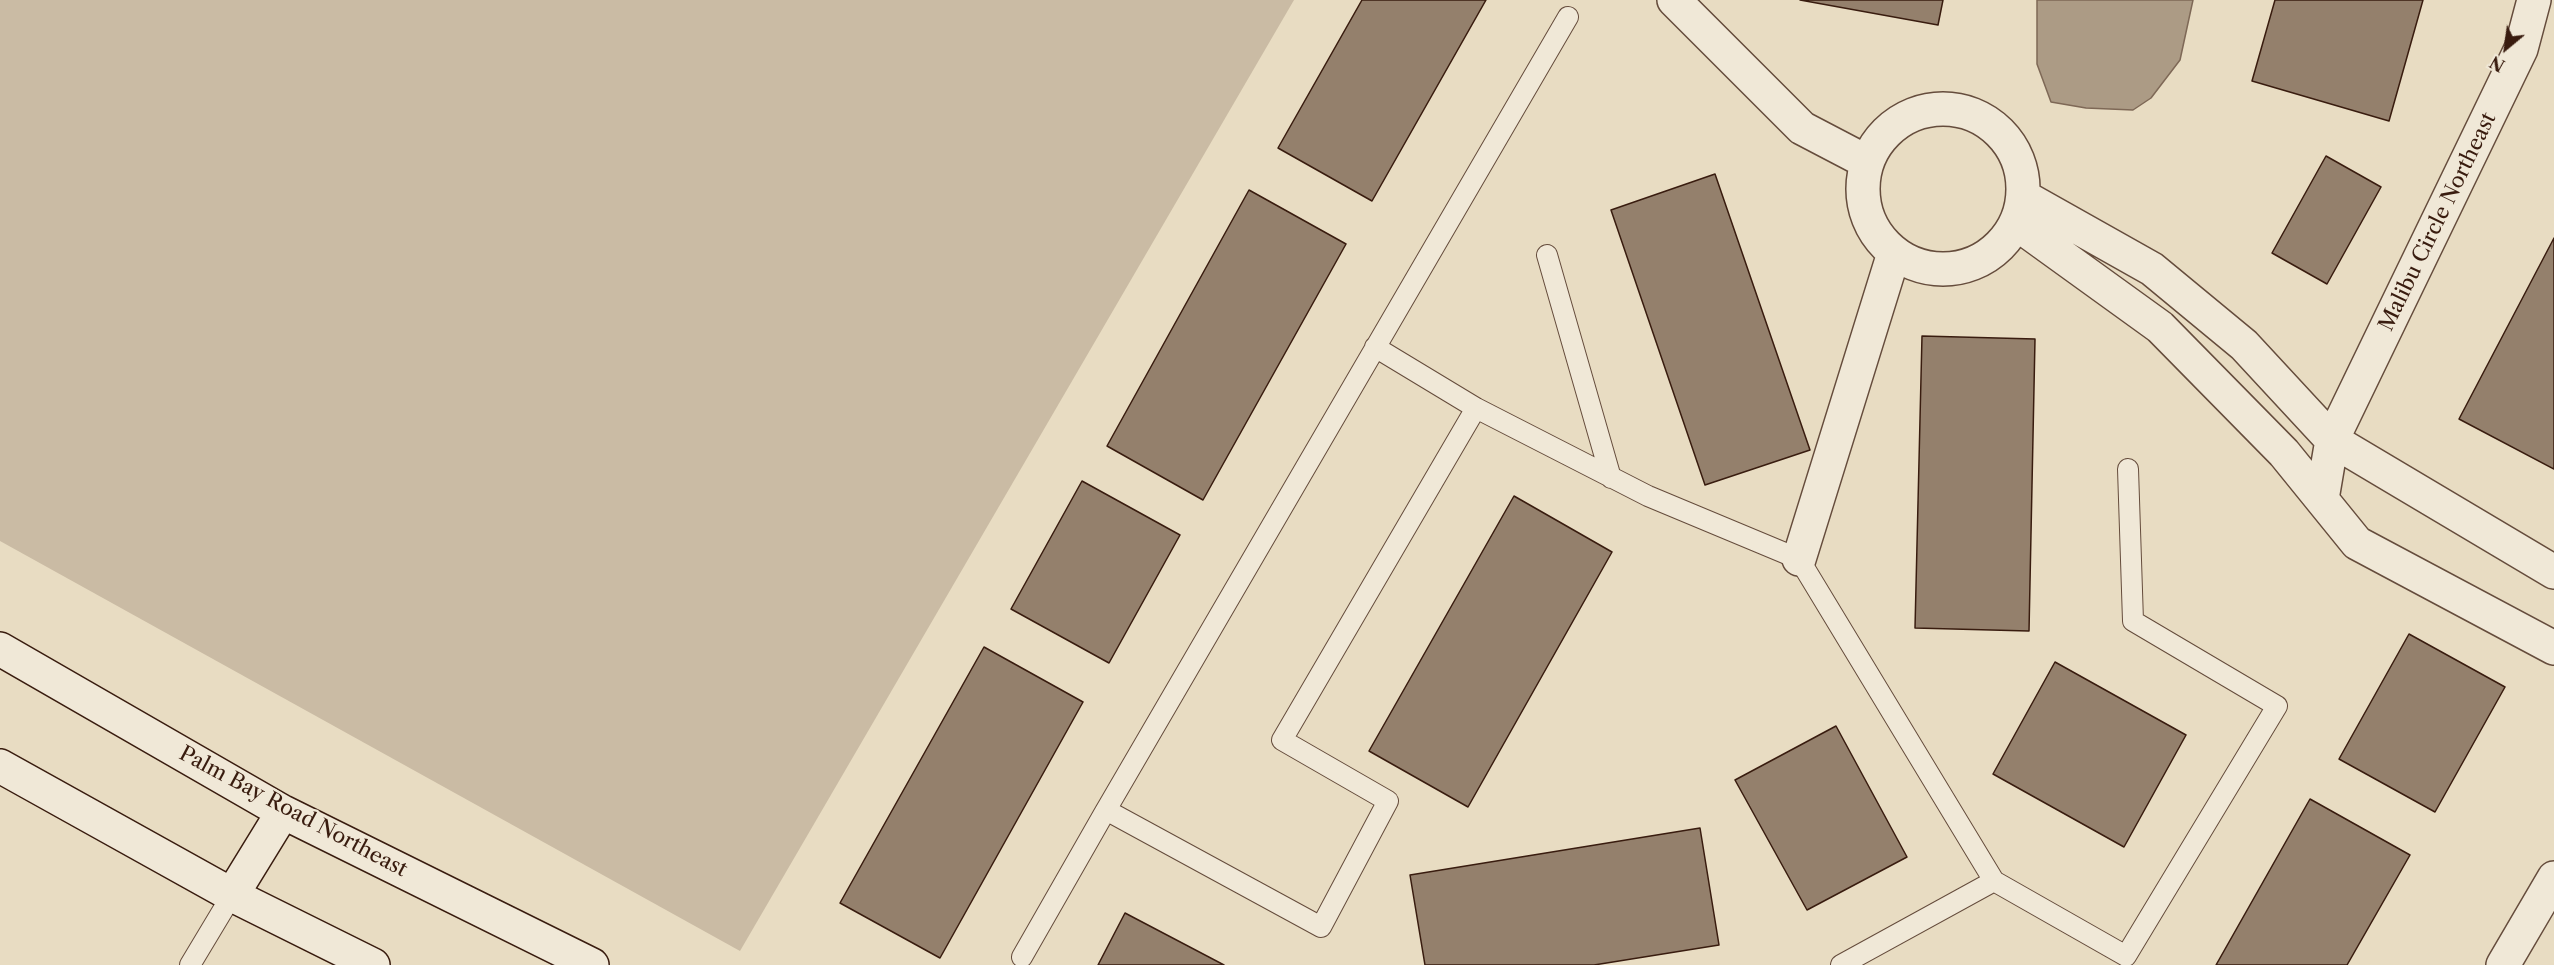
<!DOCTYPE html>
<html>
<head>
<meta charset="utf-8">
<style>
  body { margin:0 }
  #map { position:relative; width:2554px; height:965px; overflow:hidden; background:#e8dcc2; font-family:"Libre Caslon Text",serif }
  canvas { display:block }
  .north { position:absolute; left:2476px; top:18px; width:60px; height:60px; -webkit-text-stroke:4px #f0e8d7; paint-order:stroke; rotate:209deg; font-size:16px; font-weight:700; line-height:24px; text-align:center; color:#391c0f }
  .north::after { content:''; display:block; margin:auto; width:21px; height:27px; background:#391c0f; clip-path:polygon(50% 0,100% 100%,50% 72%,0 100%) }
</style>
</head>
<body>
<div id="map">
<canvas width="2554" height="965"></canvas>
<div class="north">N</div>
</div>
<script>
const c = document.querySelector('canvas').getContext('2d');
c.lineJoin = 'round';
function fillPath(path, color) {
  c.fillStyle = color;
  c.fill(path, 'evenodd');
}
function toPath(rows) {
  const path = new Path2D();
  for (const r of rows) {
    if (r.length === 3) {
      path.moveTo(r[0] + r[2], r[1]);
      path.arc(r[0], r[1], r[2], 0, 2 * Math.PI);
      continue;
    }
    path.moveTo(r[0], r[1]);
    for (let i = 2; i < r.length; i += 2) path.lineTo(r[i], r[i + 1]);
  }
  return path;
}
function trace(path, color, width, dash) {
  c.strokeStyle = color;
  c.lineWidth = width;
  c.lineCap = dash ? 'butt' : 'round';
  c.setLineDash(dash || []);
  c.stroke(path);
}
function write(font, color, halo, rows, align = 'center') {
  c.font = font + ' "Libre Caslon Text",serif';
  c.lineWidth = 4.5;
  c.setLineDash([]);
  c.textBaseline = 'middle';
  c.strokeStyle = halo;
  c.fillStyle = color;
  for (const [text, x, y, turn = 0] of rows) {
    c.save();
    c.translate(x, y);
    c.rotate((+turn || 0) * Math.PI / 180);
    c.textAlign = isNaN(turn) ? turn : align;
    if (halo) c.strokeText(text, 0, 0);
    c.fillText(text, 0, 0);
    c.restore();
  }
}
fillPath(toPath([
  [0,0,1294,0,740,951,0,541]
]), '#cabba4');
const water = toPath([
  [2037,0,2193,0,2180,60,2151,98,2133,110,2086,108,2051,102,2037,64,2037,0]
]);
fillPath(water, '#ac9b85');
trace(water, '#7e6856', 1.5);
const building = toPath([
  [1362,0,1486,0,1372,201,1278,148,1362,0],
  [1800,0,1943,0,1938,25,1800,0],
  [2275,0,2423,0,2389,121,2252,81,2275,0],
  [2326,156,2381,187,2327,284,2272,253,2326,156],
  [1715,174,1810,450,1705,485,1611,210,1715,174],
  [1249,190,1346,244,1203,500,1107,446,1249,190],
  [2554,238,2554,469,2459,419,2554,238],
  [1922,336,2035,339,2029,631,1915,628,1922,336],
  [1082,481,1180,535,1109,663,1011,609,1082,481],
  [1514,496,1612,552,1468,807,1369,751,1514,496],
  [2409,634,2505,687,2435,812,2339,759,2409,634],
  [984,647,1083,702,940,958,840,903,984,647],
  [2055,662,2186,735,2124,847,1993,774,2055,662],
  [1836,726,1907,857,1807,910,1735,780,1836,726],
  [2310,799,2410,855,2347,965,2216,965,2310,799],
  [1700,828,1719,945,1594,965,1425,965,1410,875,1700,828],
  [1125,913,1224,965,1098,965,1125,913]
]);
fillPath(building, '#94806c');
trace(building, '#391c0f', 1.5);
const service = toPath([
  [1568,17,1106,810,1321,927,1388,801,1282,740,1476,408,1648,496,1799,559,1994,881,2126,956,2277,706,2133,621,2128,469],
  [1547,255,1611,478],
  [1375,347,1476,408],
  [1022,957,1106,810],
  [190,965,232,895],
  [1841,965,1994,881]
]);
const minor = toPath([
  [1674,0,1802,128,1867,162],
  [1943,189,80],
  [2024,197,2152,269,2244,345,2332,440,2554,572],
  [2016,223,2160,327,2284,453,2357,543,2554,648],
  [2322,499,2332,440,2521,49,2534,0],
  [1799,559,1894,253]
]);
const tertiary = toPath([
  [2503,965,2554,878]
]);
const secondary = toPath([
  [0,649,283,812,592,965],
  [0,766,232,895,373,965],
  [232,895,283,812]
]);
trace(service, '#654c3c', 22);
trace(minor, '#654c3c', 36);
trace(tertiary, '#654c3c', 36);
trace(secondary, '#391c0f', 36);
trace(service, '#f0e8d7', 20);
trace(minor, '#f0e8d7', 33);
trace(tertiary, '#f0e8d7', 33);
trace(secondary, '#f0e8d7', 33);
write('21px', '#391c0f', '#f0e8d7', [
  ["Malibu Circle Northeast",2438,222,-64],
  ["Palm Bay Road Northeast",293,812,28]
]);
</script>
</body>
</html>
